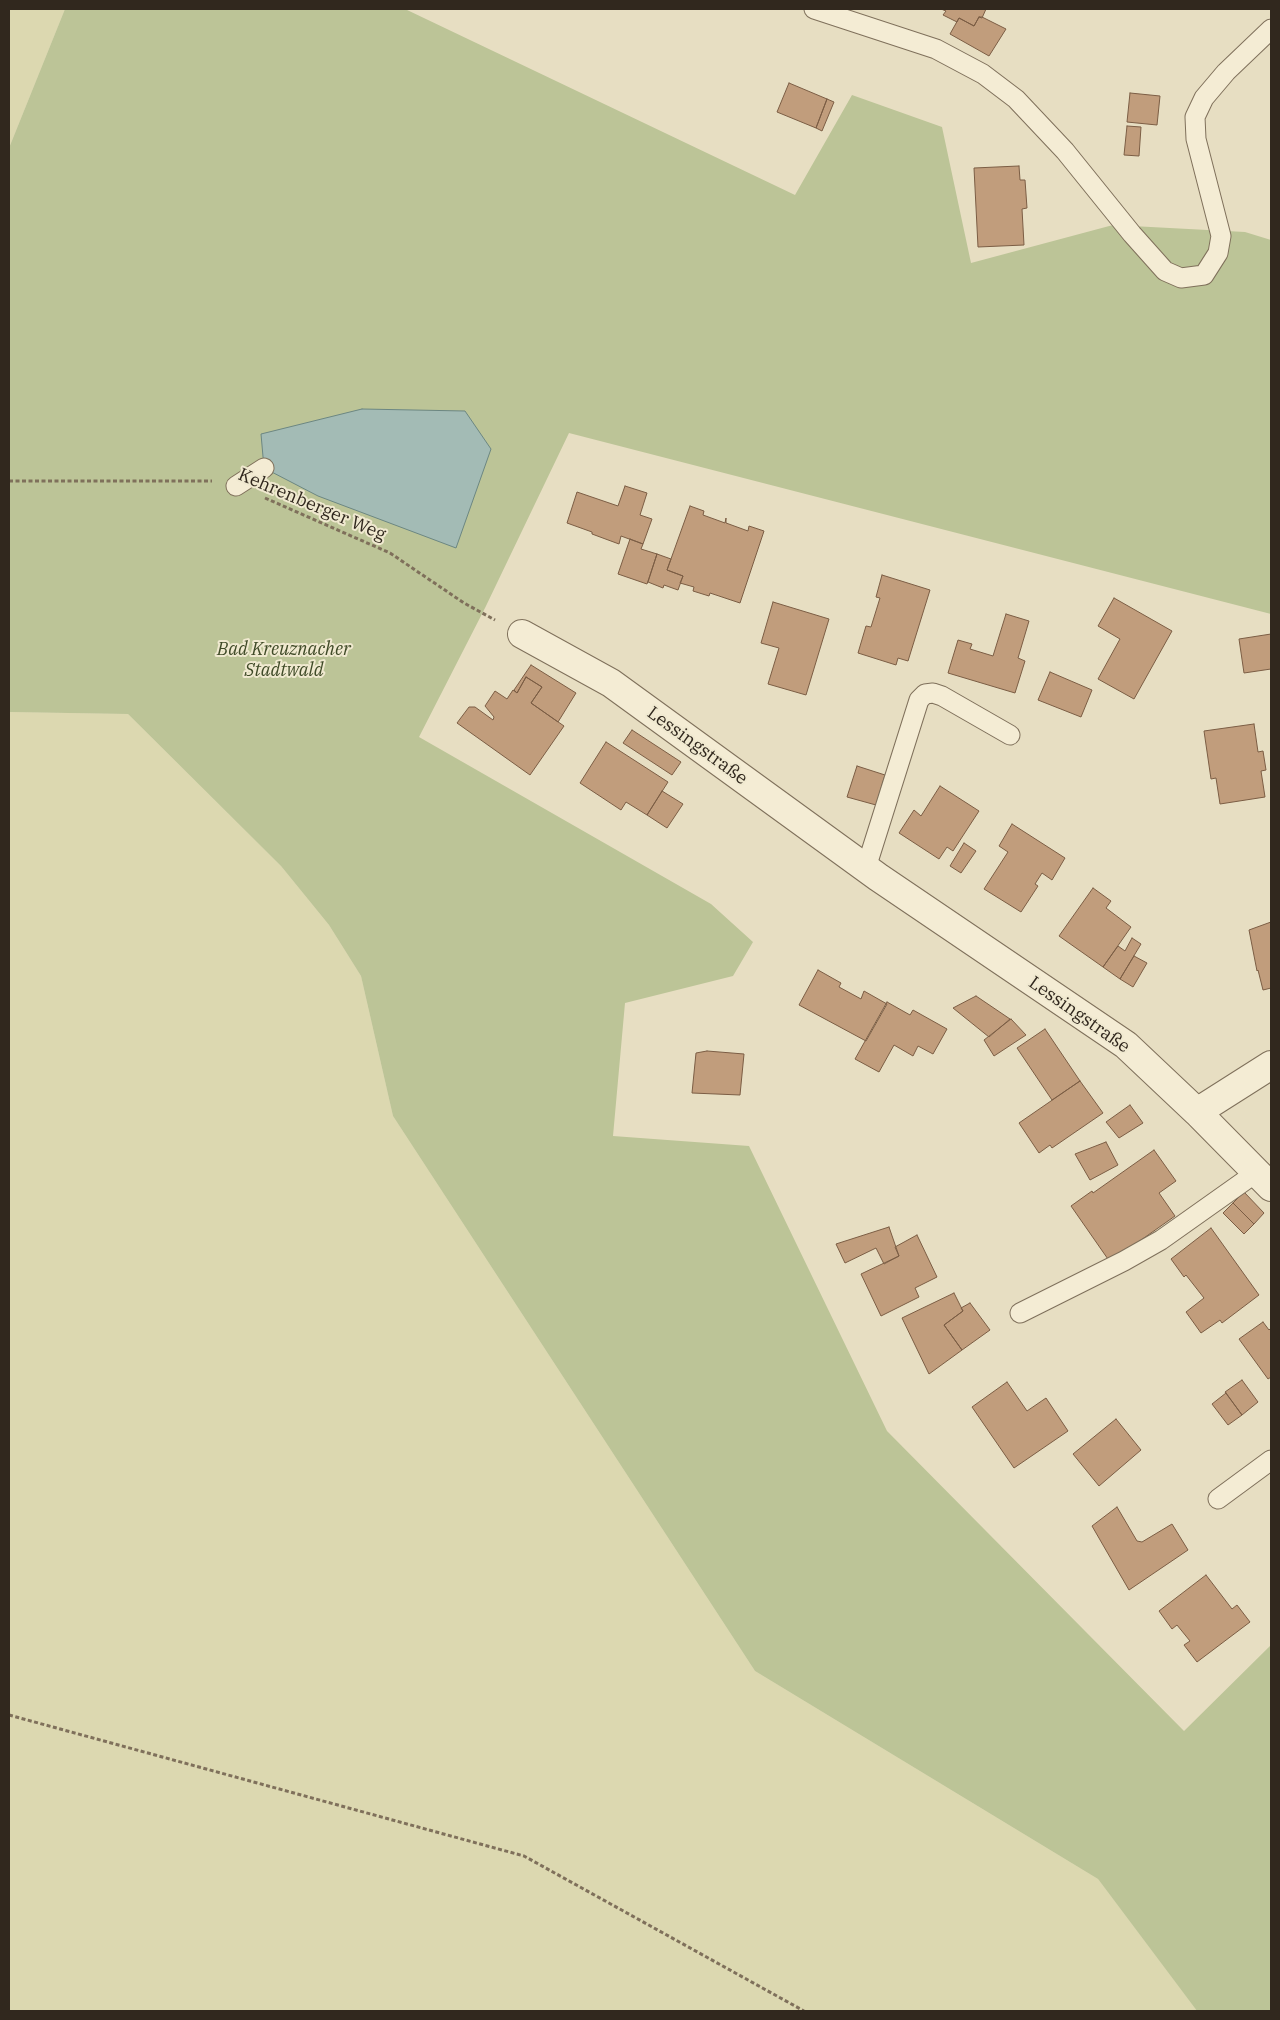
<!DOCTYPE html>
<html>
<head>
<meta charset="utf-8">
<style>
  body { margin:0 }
  #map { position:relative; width:1280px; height:2020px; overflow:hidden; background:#e7dec2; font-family:"IBM Plex Serif",serif }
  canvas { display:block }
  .frame { position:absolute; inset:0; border:10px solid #31281e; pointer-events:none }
</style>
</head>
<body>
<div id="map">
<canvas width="1280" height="2020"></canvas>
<div class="frame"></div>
</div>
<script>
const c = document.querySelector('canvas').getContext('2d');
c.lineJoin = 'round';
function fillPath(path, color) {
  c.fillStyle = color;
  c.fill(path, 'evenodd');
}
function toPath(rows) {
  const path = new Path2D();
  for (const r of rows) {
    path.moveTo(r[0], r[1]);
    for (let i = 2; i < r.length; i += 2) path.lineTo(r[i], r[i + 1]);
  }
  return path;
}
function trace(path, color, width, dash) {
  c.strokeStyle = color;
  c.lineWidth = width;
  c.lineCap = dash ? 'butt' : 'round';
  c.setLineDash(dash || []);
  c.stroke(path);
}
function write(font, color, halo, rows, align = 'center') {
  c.font = font + ' "IBM Plex Serif",serif';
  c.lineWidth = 4;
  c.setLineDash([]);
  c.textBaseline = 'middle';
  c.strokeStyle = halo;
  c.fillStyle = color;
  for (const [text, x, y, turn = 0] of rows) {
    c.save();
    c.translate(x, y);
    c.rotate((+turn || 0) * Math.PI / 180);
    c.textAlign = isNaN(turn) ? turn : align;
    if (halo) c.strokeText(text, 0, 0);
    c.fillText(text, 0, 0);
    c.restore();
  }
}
fillPath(toPath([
  [9,9,65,9,9,148],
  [9,712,128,714,281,866,329,925,361,976,393,1116,755,1671,1098,1879,1197,2011,9,2011]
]), '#dcd8b0');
fillPath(toPath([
  [65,9,405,9,795,195,852,95,942,127,971,263,1113,225,1245,232,1271,240,1271,614,569,433,485,608,419,737,711,904,753,942,733,976,625,1003,613,1136,749,1146,887,1431,1184,1731,1271,1645,1271,2011,1197,2011,1098,1879,755,1671,393,1116,361,976,329,925,281,866,128,714,9,712,9,148]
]), '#bcc497');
const water = toPath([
  [362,409,465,411,491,449,456,548,318,496,264,468,261,434,362,409]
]);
fillPath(water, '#a3bbb5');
trace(water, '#6c8782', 1);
const building = toPath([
  [941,9,986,9,982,18,979,17,974,26,959,18,957,22,943,15,946,11,941,9],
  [979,17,982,17,1006,29,989,56,950,34,959,18,974,26,979,17],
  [789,83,827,99,816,128,777,112,789,83],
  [1130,93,1160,96,1157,125,1127,122,1130,93],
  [827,99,834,102,822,131,816,128,827,99],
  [1127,126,1141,127,1139,156,1124,155,1127,126],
  [1019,166,1020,180,1025,180,1027,208,1022,209,1024,245,978,247,974,168,1019,166],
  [625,486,647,493,640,515,652,519,643,544,621,536,619,544,592,534,592,532,567,523,577,492,618,506,625,486],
  [690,506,704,511,703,515,725,523,726,518,726,523,748,531,749,526,764,531,740,603,710,593,709,596,693,591,694,587,680,583,683,576,667,570,690,506],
  [630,539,643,544,641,549,657,554,647,584,618,574,630,539],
  [657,554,671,559,667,570,683,576,678,590,664,585,663,588,648,582,657,554],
  [882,575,930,590,908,661,898,658,896,665,858,653,866,626,871,627,880,598,876,597,882,575],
  [1114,598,1172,631,1134,699,1098,679,1120,639,1098,626,1114,598],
  [773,602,829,619,806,695,768,684,779,648,761,643,773,602],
  [1006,614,1029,621,1018,658,1025,661,1015,693,948,673,958,640,972,644,970,649,993,656,1006,614],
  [1271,634,1271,669,1244,673,1239,639,1271,634],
  [531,665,576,693,558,722,531,703,542,687,526,677,517,693,514,690,531,665],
  [1050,672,1092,690,1081,717,1038,700,1050,672],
  [526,677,542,687,531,703,564,726,530,775,457,723,469,707,475,707,493,720,494,717,485,706,495,691,507,699,513,690,517,693,526,677],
  [1254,724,1258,752,1263,751,1266,770,1261,771,1265,797,1220,804,1216,778,1211,779,1204,731,1254,724],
  [632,730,681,762,672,775,623,743,632,730],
  [606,742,668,782,647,815,626,802,621,810,580,783,606,742],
  [857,766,885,775,876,805,847,797,857,766],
  [940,786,979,811,953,851,947,847,939,859,899,833,914,810,921,816,940,786],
  [662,791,683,804,667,828,647,815,662,791],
  [1012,824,1065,858,1052,880,1042,873,1035,884,1038,886,1021,912,984,889,1008,852,999,846,1012,824],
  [964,843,976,851,961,873,950,866,964,843],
  [1093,888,1111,901,1106,908,1131,927,1103,967,1059,936,1093,888],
  [1271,922,1271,988,1263,990,1258,970,1257,971,1249,930,1271,922],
  [1132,938,1141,944,1120,979,1103,967,1118,946,1125,951,1132,938],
  [1134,956,1147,963,1133,987,1120,979,1134,956],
  [818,970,841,983,839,987,861,999,864,991,887,1004,866,1041,799,1005,818,970],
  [976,996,1010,1019,989,1037,953,1008,976,996],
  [887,1002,910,1015,913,1010,947,1029,933,1054,918,1046,913,1056,894,1045,879,1072,855,1059,887,1002],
  [1011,1019,1026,1035,994,1056,984,1040,1011,1019],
  [1045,1029,1080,1081,1052,1100,1017,1048,1045,1029],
  [707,1051,744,1054,740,1095,692,1093,696,1053,707,1051],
  [1080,1081,1103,1113,1052,1148,1050,1145,1039,1153,1019,1123,1080,1081],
  [1130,1105,1143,1123,1119,1138,1106,1122,1130,1105],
  [1106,1142,1118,1165,1090,1180,1075,1154,1106,1142],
  [1154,1150,1176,1181,1159,1193,1175,1216,1110,1262,1071,1206,1092,1191,1093,1193,1154,1150],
  [1244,1192,1264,1213,1254,1224,1233,1203,1244,1192],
  [1233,1203,1254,1224,1244,1234,1223,1213,1233,1203],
  [889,1227,899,1256,884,1264,876,1248,845,1263,836,1244,889,1227],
  [1211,1228,1259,1295,1222,1323,1220,1320,1201,1333,1186,1312,1204,1298,1186,1275,1184,1277,1171,1259,1211,1228],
  [917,1235,937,1277,915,1288,919,1297,881,1316,861,1274,899,1256,895,1247,917,1235],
  [954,1293,963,1311,944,1325,962,1350,929,1374,902,1318,954,1293],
  [970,1303,990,1330,962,1350,944,1325,963,1311,961,1308,970,1303],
  [1263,1322,1269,1330,1271,1328,1271,1377,1268,1379,1239,1339,1263,1322],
  [1242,1380,1258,1402,1242,1415,1225,1392,1242,1380],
  [1007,1382,1027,1411,1046,1398,1068,1431,1014,1468,972,1407,1007,1382],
  [1226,1393,1242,1415,1228,1425,1212,1404,1226,1393],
  [1116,1419,1141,1450,1099,1486,1073,1454,1116,1419],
  [1117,1507,1137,1541,1142,1542,1172,1524,1188,1550,1129,1590,1092,1526,1117,1507],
  [1206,1575,1232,1609,1237,1605,1250,1622,1197,1662,1184,1645,1190,1641,1177,1625,1172,1629,1159,1611,1206,1575]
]);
fillPath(building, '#c19d7c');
trace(building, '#7b5d44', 1);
const service = toPath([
  [814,9,936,49,983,74,1016,99,1065,151,1132,234,1165,271,1181,278,1204,275,1218,253,1221,236,1196,139,1195,117,1204,98,1226,72,1271,29],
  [236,486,264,468],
  [866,868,919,700,925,694,933,693,942,696,1010,735],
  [1020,1313,1124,1261,1161,1240,1257,1172],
  [1218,1499,1271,1460]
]);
const minor = toPath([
  [522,634,611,683,878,877,1126,1045,1197,1112,1271,1187],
  [1197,1112,1271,1065]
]);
trace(service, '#7f705b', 21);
trace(minor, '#7f705b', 30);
trace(toPath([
  [9,481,212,481],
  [265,498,390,553,464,603,495,620],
  [9,1715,524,1856,804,2011]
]), '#7f705b', 3, [4, 2.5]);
trace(service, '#f4ecd4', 19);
trace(minor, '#f4ecd4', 28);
write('18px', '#31281e', '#f0e9d0', [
  ["Kehrenberger Weg",312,505,23],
  ["Lessingstraße",697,746,36],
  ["Lessingstraße",1079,1015,35]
]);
write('italic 18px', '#3f4a27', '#f0e9d0', [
  ["Bad Kreuznacher",284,650],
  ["Stadtwald",284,671]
]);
</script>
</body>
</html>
